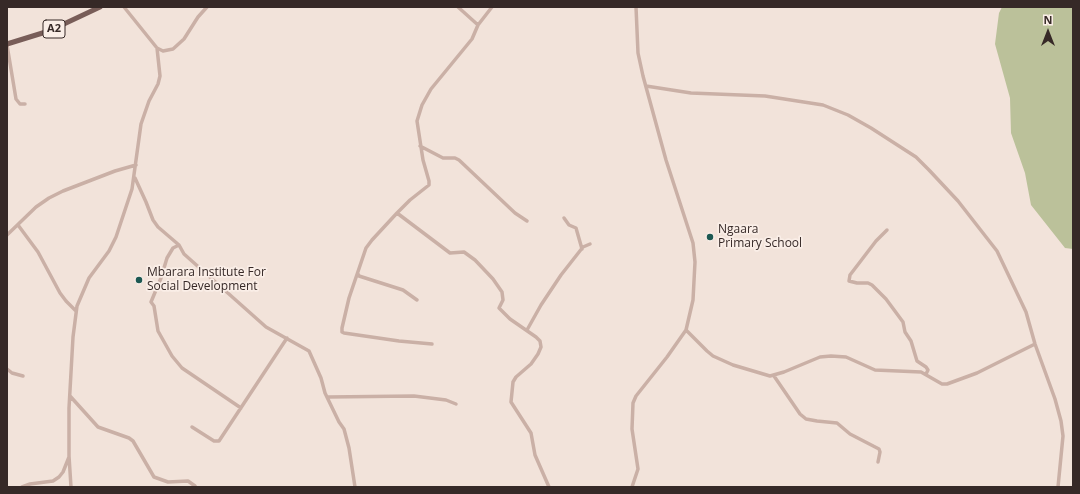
<!DOCTYPE html>
<html>
<head>
<meta charset="utf-8">
<style>
  body { margin:0 }
  #map { position:relative; width:1080px; height:494px; overflow:hidden; background:#f2e3da; font-family:"Open Sans",sans-serif }
  canvas { display:block }
  .frame { position:absolute; inset:0; border:8px solid #362927; pointer-events:none }
  .north { position:absolute; left:1028px; top:12px; width:40px; height:40px; -webkit-text-stroke:3px #faeee7; paint-order:stroke; rotate:0deg; font-size:11px; font-weight:700; line-height:16px; text-align:center; color:#362927 }
  .north::after { content:''; display:block; margin:auto; width:14px; height:18px; background:#362927; clip-path:polygon(50% 0,100% 100%,50% 72%,0 100%) }
</style>
</head>
<body>
<div id="map">
<canvas width="1080" height="494"></canvas>
<div class="frame"></div>
<div class="north">N</div>
</div>
<script>
const c = document.querySelector('canvas').getContext('2d');
c.lineJoin = 'round';
function fillPath(path, color) {
  c.fillStyle = color;
  c.fill(path, 'evenodd');
}
function toPath(rows) {
  const path = new Path2D();
  for (const r of rows) {
    path.moveTo(r[0], r[1]);
    for (let i = 2; i < r.length; i += 2) path.lineTo(r[i], r[i + 1]);
  }
  return path;
}
function trace(path, color, width, dash) {
  c.strokeStyle = color;
  c.lineWidth = width;
  c.lineCap = dash ? 'butt' : 'round';
  c.setLineDash(dash || []);
  c.stroke(path);
}
function write(font, color, halo, rows, align = 'center') {
  c.font = font + ' "Open Sans",sans-serif';
  c.lineWidth = 3.5;
  c.setLineDash([]);
  c.textBaseline = 'middle';
  c.strokeStyle = halo;
  c.fillStyle = color;
  for (const [text, x, y, turn = 0] of rows) {
    c.save();
    c.translate(x, y);
    c.rotate((+turn || 0) * Math.PI / 180);
    c.textAlign = isNaN(turn) ? turn : align;
    if (halo) c.strokeText(text, 0, 0);
    c.fillText(text, 0, 0);
    c.restore();
  }
}
fillPath(toPath([
  [1002,7,1073,7,1073,249,1065,248,1031,205,1025,173,1011,133,1010,98,995,44,999,13]
]), '#bbc19a');
trace(toPath([
  [458,7,478,25],
  [7,45,16,99,20,104,25,104],
  [157,48,163,51,173,49,184,39,198,17,207,7],
  [646,86,691,93,765,96,823,105,848,115,871,128,916,157,929,170,958,201,997,251,1026,312,1035,344,1055,399,1061,421,1063,436,1058,487],
  [420,146,443,158,455,158,459,160,515,213,527,221],
  [135,178,146,202,153,220,158,227,179,245,184,254,266,327,309,351,321,378,325,393,339,422,344,429,349,448,355,487],
  [397,213,450,253,464,252,475,260,493,279,502,292,503,300,499,308,510,319,536,337,540,341,541,347,538,354,531,364,516,377,513,382,511,402,531,433,535,455,549,487],
  [564,218,569,225,576,228,582,249],
  [18,225,38,252,60,293,66,301,76,311],
  [887,230,876,241,850,275,849,281,857,283,868,283,872,285,886,299,903,322,905,332,911,341,917,361,926,367,928,370,926,374],
  [7,235,36,207,49,198,63,191,115,171,136,165],
  [179,245,173,248,167,258,161,278,151,302,154,306,158,331,172,356,182,368,241,408],
  [358,274,359,276,403,290,417,300],
  [527,330,541,305,561,275,583,247,590,244],
  [686,330,707,351,713,356,733,365,770,376,784,372,820,357,831,356,846,357,875,370,921,372,942,384,947,384,977,373,1035,344],
  [432,344,399,341,344,333,342,332,342,328,349,298,366,248,372,240,397,213,410,200,429,185,429,181,423,160,417,121,422,105,431,89,472,39,478,25,492,7],
  [7,369,12,373,23,376],
  [774,376,800,414,806,419,817,421,837,423,850,434,879,449,880,452,878,462],
  [70,396,98,427,129,438,133,441,154,477,168,482,188,481,195,486],
  [328,397,414,396,446,400,456,404],
  [192,427,214,441,219,441,287,338],
  [22,487,30,484,53,481,59,477,63,472,69,457],
  [71,487,69,456,69,408,73,337,77,306,89,278,109,251,116,237,132,189,141,124,149,101,158,84,160,76,157,48,124,7],
  [632,487,638,469,632,429,633,403,636,396,667,357,686,330,693,300,695,262,693,243,666,160,643,76,638,53,636,7]
]), '#cab0a6', 3.5);
trace(toPath([
  [7,44,49,31,100,7]
]), '#785d58', 5);
for (const [x, y, r, color] of [
  [710,237,4,"#1c5852"],
  [139,280,4,"#1c5852"]
]) {
  const dot = new Path2D();
  dot.arc(x, y, r, 0, 2 * Math.PI);
  c.fillStyle = color;
  c.fill(dot);
  trace(dot, '#faeee7', 1.5);
}
for (const [x, y, w] of [
  [54,29,22]
]) {
  const box = new Path2D();
  box.roundRect(x - w / 2, y - 9, w, 18, 3);
  c.fillStyle = '#faeee7';
  c.fill(box);
  trace(box, '#362927', 1);
}
write('bold 11px', '#362927', null, [
  ["A2",54,29]
]);
write('12px', '#362927', '#faeee7', [
  ["Ngaara",718,230],
  ["Primary School",718,244],
  ["Mbarara Institute For",147,273],
  ["Social Development",147,287]
], 'left');
</script>
</body>
</html>
